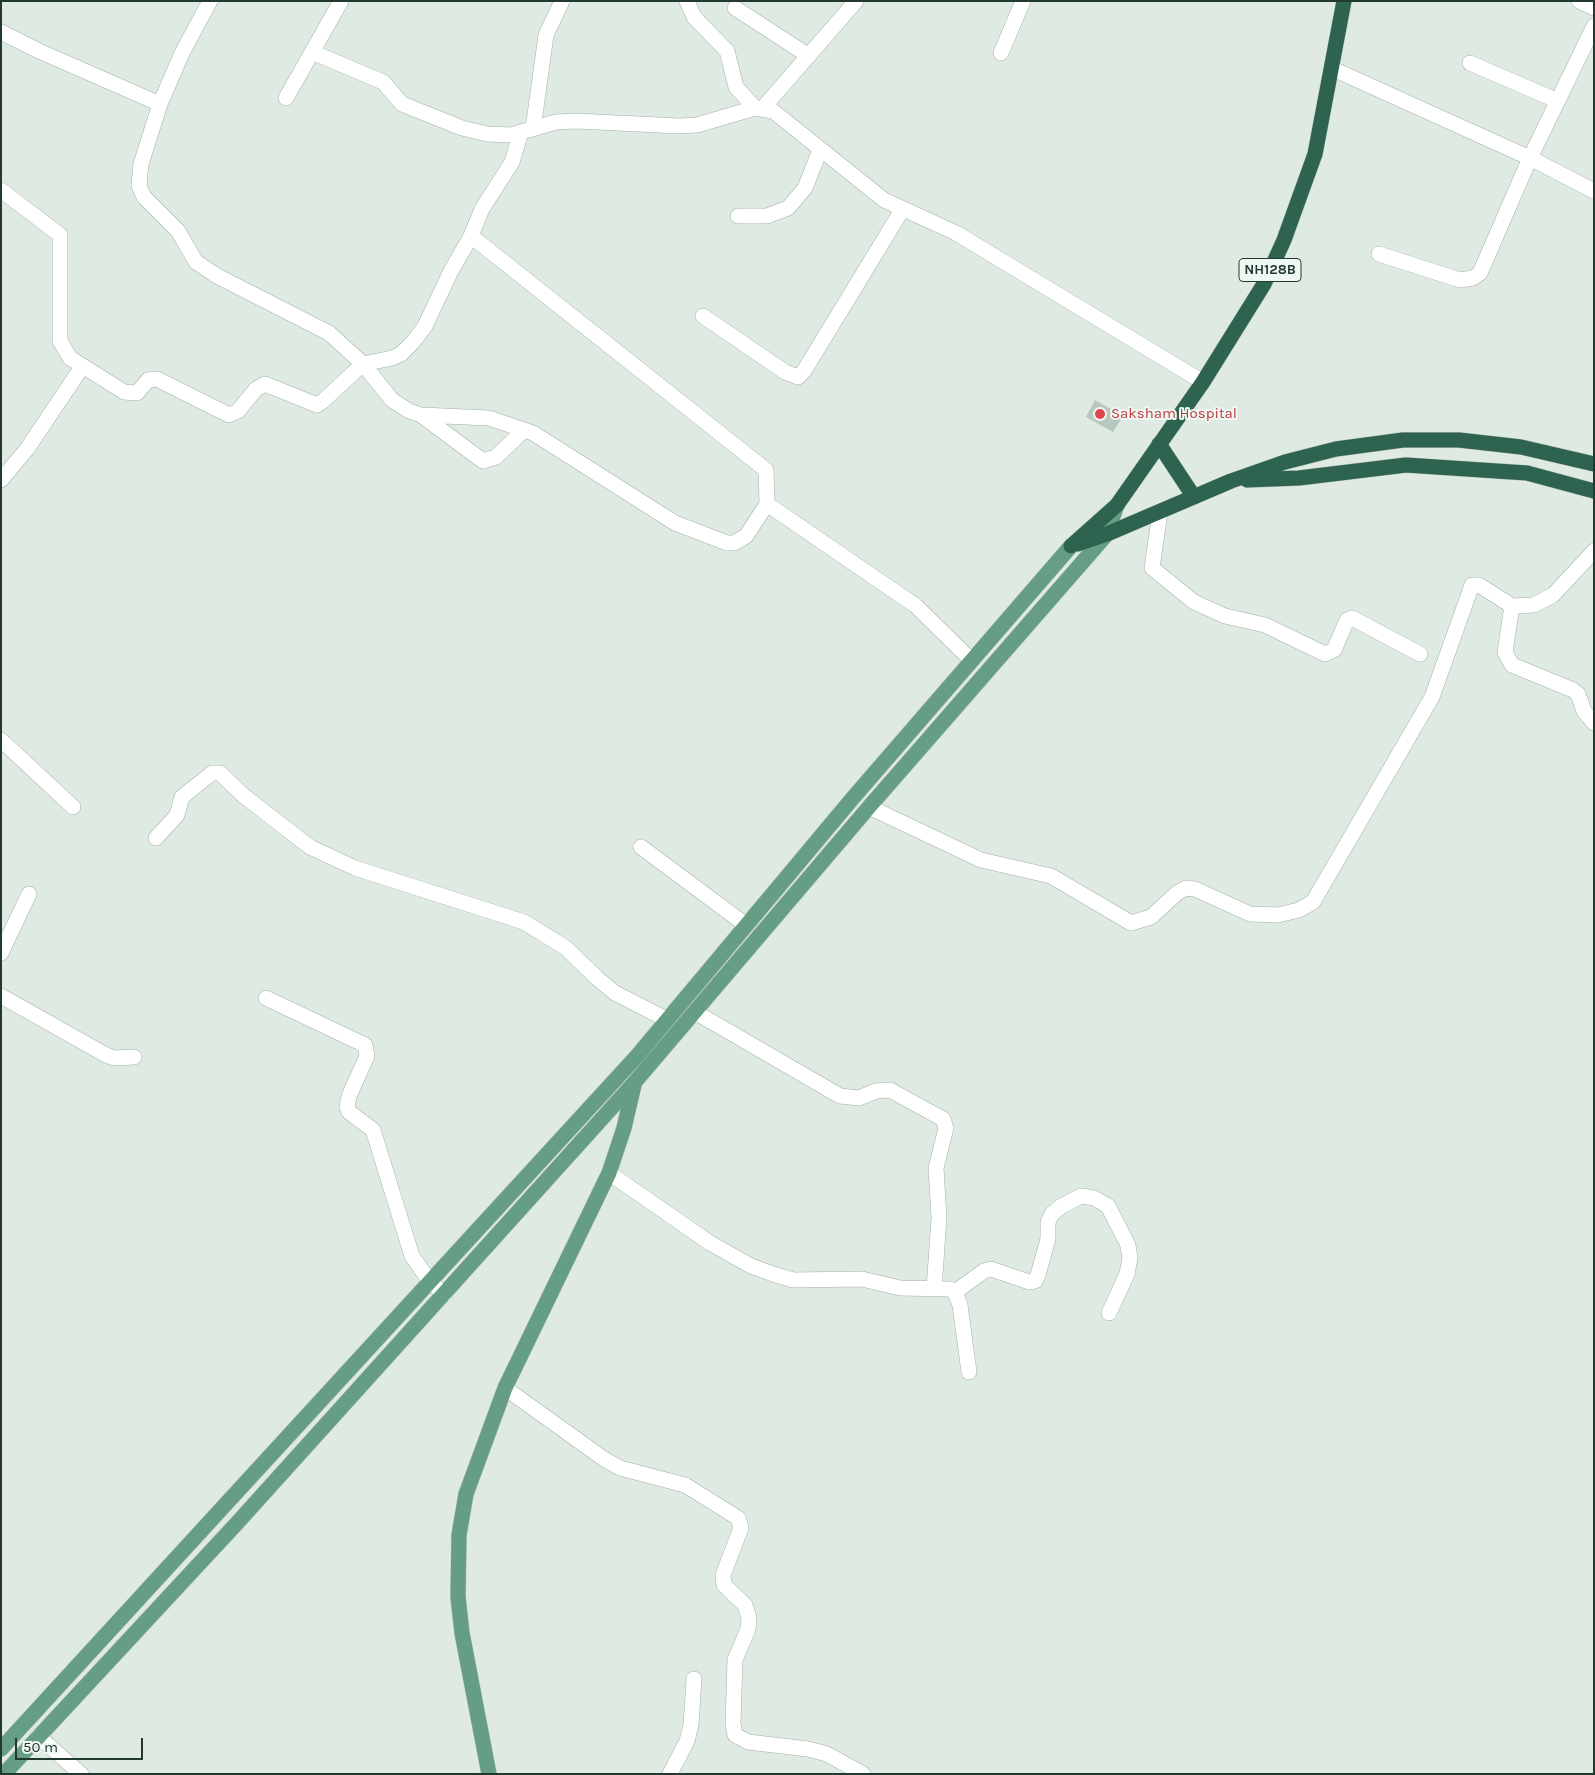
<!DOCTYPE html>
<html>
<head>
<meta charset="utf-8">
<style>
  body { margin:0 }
  #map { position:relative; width:1595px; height:1775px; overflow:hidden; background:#dfeae3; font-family:Karla,sans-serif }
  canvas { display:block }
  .frame { position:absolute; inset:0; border:2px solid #21392e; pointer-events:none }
  .scale { position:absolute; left:15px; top:1738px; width:128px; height:22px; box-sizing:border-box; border:2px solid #21392e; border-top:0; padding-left:6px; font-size:15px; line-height:18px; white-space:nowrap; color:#21392e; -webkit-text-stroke:4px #eff7f2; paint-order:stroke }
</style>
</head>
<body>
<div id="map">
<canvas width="1595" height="1775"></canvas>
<div class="frame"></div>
<div class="scale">50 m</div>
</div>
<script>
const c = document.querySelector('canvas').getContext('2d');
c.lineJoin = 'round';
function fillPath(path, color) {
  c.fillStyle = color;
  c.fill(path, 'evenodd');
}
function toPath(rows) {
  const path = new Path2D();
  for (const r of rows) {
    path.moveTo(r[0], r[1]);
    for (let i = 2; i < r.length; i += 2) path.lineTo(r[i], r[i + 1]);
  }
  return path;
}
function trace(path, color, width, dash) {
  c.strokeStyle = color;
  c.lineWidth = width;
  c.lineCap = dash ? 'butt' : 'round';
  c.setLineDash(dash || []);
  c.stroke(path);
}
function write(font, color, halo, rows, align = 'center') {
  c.font = font + ' Karla,sans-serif';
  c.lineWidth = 4;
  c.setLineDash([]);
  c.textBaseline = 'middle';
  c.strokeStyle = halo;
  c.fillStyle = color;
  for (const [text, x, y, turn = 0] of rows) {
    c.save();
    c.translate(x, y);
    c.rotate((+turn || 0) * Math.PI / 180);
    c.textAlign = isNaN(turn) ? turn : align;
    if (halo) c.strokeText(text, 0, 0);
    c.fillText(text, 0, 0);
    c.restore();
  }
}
fillPath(toPath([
  [1095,400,1123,416,1113,432,1086,417]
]), '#b8c7bf');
const minor = toPath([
  [210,1,182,53,160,104,141,164,140,174,139,186,144,197,178,231,196,262,217,276,329,333,363,364,392,400,409,411,421,415,489,418,533,433,675,523,727,543,734,543,746,536,767,504],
  [687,1,694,17,727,51,736,87,755,108],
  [1579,1,1594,8],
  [735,8,809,56],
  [1,32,39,51,160,104],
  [312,52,383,82,402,104,462,128,487,134,511,135,556,122,576,121,679,126,697,125,755,108,773,111,884,200,956,233,1203,382],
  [1001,53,1023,1],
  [1470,63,1558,101],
  [1333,69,1530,158,1594,191],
  [286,98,341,1],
  [763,108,856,1],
  [533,129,546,35,562,1],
  [1,190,60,235,60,341,70,358,124,392,137,393,148,380,157,379,229,415,238,411,256,389,265,384,317,405,323,401,363,364,392,358,401,354,413,342,425,326,451,271,471,236,482,209,512,162,521,132],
  [738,216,767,216,788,208,805,188,820,150],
  [471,236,766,470,767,504,916,606,971,660],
  [1379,254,1460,280,1473,278,1480,273,1530,158,1594,26],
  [703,316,785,372,798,377,804,371,902,210],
  [421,415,483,461,496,457,524,430],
  [1,480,27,449,82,367],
  [1160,512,1152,568,1194,602,1225,616,1265,625,1325,654,1334,650,1347,620,1352,618,1420,654],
  [1512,606,1505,652,1512,665,1573,690,1578,694,1584,711,1594,723],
  [1,740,73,807],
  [869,807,981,860,1051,876,1131,923,1151,917,1177,893,1186,888,1195,889,1250,914,1278,915,1299,910,1313,902,1432,697,1472,585,1479,585,1512,606,1534,605,1553,595,1594,551],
  [156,838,177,815,182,797,212,773,220,773,244,796,310,847,355,868,524,922,566,948,598,979,615,993,666,1019],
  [641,847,746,925],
  [1,953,29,894],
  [1,996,106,1055,114,1058,134,1057],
  [266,998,365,1045,367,1056,349,1096,347,1107,349,1112,373,1130,412,1256,430,1282,445,1294],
  [695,1012,840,1096,859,1098,876,1091,890,1090,943,1119,946,1128,936,1168,939,1218,934,1289],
  [609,1173,710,1243,751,1266,773,1274,793,1280,862,1279,900,1288,950,1289,955,1292,960,1305,969,1372],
  [955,1292,984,1271,991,1269,1029,1282,1035,1281,1038,1275,1048,1239,1048,1222,1052,1214,1060,1207,1081,1196,1094,1198,1108,1206,1128,1245,1130,1258,1127,1274,1109,1313],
  [505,1388,604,1459,620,1468,685,1485,738,1518,741,1528,723,1575,724,1585,745,1605,749,1618,748,1629,735,1660,733,1724,735,1735,748,1742,808,1749,827,1754,863,1774],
  [38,1736,81,1774],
  [670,1774,687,1741,691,1725,694,1679]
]);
const major = toPath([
  [1,1749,637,1056,852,799,1071,546],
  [4,1774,238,1522,634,1083,869,807,1107,534,1117,505],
  [489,1774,462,1633,458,1597,459,1535,466,1494,505,1388,609,1173,624,1128,634,1085]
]);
const highway = toPath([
  [1159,444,1194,497],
  [1247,480,1299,478,1406,465,1527,473,1594,491],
  [1078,544,1107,534,1231,481,1285,462,1336,449,1403,440,1459,440,1521,447,1594,464],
  [1071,546,1117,505,1203,382,1264,284,1284,240,1315,154,1344,1]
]);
trace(minor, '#a2b1a9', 16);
trace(major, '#bcc4c0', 16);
trace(highway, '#bcc4c0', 16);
trace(minor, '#fff', 15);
trace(major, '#659e85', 15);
trace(highway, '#2e644f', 15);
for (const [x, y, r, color] of [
  [1100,414,6,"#e0444e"]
]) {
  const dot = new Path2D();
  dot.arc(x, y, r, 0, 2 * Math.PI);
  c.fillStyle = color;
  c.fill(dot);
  trace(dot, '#eff7f2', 2);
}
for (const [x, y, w] of [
  [1270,270,62]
]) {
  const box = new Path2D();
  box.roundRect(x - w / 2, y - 11.5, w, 23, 4);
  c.fillStyle = '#eff7f2';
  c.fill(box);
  trace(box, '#21392e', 1);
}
write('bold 14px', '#21392e', null, [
  ["NH128B",1270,270]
]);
write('15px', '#be3a42', '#eff7f2', [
  ["Saksham Hospital",1111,414]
], 'left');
</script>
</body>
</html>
